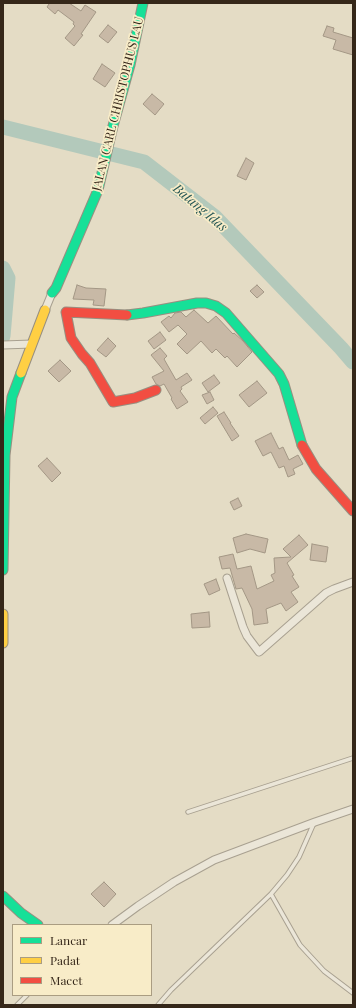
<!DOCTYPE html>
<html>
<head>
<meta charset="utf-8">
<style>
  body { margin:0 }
  #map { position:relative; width:356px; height:1008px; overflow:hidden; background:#e4dcc5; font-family:"Playfair Display",serif }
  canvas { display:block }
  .frame { position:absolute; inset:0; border:4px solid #352719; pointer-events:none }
  .legend { position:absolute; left:12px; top:924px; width:140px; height:72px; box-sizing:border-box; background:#f8ecc8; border:1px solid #aa9d82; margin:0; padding:5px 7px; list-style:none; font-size:12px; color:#352719 }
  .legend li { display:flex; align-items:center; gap:8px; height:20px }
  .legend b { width:20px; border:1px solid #aa9d82 }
</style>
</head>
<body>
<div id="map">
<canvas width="356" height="1008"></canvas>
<div class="frame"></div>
<ul class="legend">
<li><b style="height:5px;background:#16e098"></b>Lancar</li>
<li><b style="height:5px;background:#ffcf43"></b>Padat</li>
<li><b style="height:5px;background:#f24e42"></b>Macet</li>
</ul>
</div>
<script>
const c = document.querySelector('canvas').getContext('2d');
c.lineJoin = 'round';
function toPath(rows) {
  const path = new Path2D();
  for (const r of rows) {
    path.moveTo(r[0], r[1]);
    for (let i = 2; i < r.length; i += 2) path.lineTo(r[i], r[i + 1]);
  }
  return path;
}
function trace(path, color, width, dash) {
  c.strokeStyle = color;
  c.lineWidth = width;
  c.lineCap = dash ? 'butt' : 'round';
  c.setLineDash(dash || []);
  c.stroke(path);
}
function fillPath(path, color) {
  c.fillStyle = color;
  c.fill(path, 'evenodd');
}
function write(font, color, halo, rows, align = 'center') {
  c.font = font + ' "Playfair Display",serif';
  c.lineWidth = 3.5;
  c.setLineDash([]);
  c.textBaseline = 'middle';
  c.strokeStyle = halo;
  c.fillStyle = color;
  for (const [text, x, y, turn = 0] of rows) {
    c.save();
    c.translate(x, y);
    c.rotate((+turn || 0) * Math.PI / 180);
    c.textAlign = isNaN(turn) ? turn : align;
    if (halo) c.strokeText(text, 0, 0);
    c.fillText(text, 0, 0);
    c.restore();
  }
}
trace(toPath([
  [3,127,144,162,215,217,341,348,353,362],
  [3,268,8,278,3,336]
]), '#b3c9bb', 15);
const building = toPath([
  [47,3,69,3,81,11,85,5,96,12,81,34,83,35,74,46,65,38,75,26,73,24,74,22,58,10,55,14,47,7,49,4,47,3],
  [108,25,117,32,108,43,99,36,108,25],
  [327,26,334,28,333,32,353,38,353,55,333,49,336,40,323,36,327,26],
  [102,64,115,73,105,87,93,79,102,64],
  [152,94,164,104,155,115,143,104,152,94],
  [246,158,254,163,246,180,237,176,246,158],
  [77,285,86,288,106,289,104,306,93,305,94,300,73,299,77,285],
  [257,285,264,292,257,298,250,291,257,285],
  [194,310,208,323,216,316,233,334,234,333,243,341,252,352,237,367,227,356,225,358,216,349,212,353,201,341,187,354,177,344,187,334,178,325,169,332,161,322,169,316,171,318,175,313,181,312,186,317,194,310],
  [160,332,166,340,154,349,148,341,160,332],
  [108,338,116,346,106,357,97,350,108,338],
  [160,348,167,356,164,359,176,380,187,373,192,380,181,387,182,389,180,391,188,402,177,409,171,399,172,398,164,384,160,386,156,384,152,377,164,371,151,355,160,348],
  [60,360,71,371,59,382,48,371,60,360],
  [214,375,220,383,208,392,202,383,214,375],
  [257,381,267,393,249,407,239,395,257,381],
  [210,392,214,400,207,404,202,395,210,392],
  [213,407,218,413,205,424,200,418,213,407],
  [224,412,231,423,230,423,239,436,232,441,217,416,224,412],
  [271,433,279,449,283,447,289,460,298,455,303,464,293,469,295,474,288,477,284,466,279,468,271,452,263,456,255,441,271,433],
  [47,458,61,473,52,482,38,466,47,458],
  [238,498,242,506,234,510,230,502,238,498],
  [246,534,268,539,265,553,250,549,237,553,233,538,246,534],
  [299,535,308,545,287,563,294,575,292,576,299,587,291,592,298,602,286,611,281,603,266,609,268,623,254,625,252,609,242,588,236,589,230,568,222,569,219,557,233,554,237,569,251,566,257,589,274,581,271,575,275,573,274,558,291,557,283,549,299,535],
  [312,544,328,547,326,562,310,560,312,544],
  [216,579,220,590,209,595,204,584,216,579],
  [209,612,210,627,192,628,191,614,209,612],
  [104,882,116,894,104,907,91,894,104,882]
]);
fillPath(building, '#c8b9a6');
trace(building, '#a39785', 1);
const lane = toPath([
  [188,812,353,758],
  [271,894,300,945,324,971,353,993],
  [17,1005,27,995],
  [158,1005,171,990,271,894,287,875,299,857,314,823]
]);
const street = toPath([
  [45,310,52,293],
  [3,345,32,344],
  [227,578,243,627,247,636,259,652,326,593,334,589,353,582],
  [112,925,138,906,174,882,214,860,315,822,353,809]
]);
const fast = toPath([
  [52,293,56,288,98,190,113,126,130,65,143,3],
  [127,315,143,313,197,303,206,303,216,306,226,313,279,374,284,384,302,445],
  [3,570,5,455,12,397,21,373],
  [3,896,21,913,38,925]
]);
const slow = toPath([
  [21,373,45,310],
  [3,614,3,643]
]);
const jam = toPath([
  [127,315,66,312,71,338,82,354,90,363,113,402,135,398,156,390],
  [302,445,316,469,353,511]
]);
trace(lane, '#a8a090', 5.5);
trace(street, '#a8a090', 9);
trace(fast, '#978f80', 11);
trace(slow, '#978f80', 11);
trace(jam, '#978f80', 11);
trace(lane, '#ebe6d8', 3.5);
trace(street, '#ebe6d8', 7);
trace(fast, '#16e098', 9);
trace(slow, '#ffcf43', 9);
trace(jam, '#f24e42', 9);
write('12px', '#352719', '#f8ecc8', [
  ["JALAN CARL CHRISTOPHUS LAU",118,104,-76]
]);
write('italic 13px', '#265755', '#f8ecc8', [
  ["Batang Idas",200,208,40]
]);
</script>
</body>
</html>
